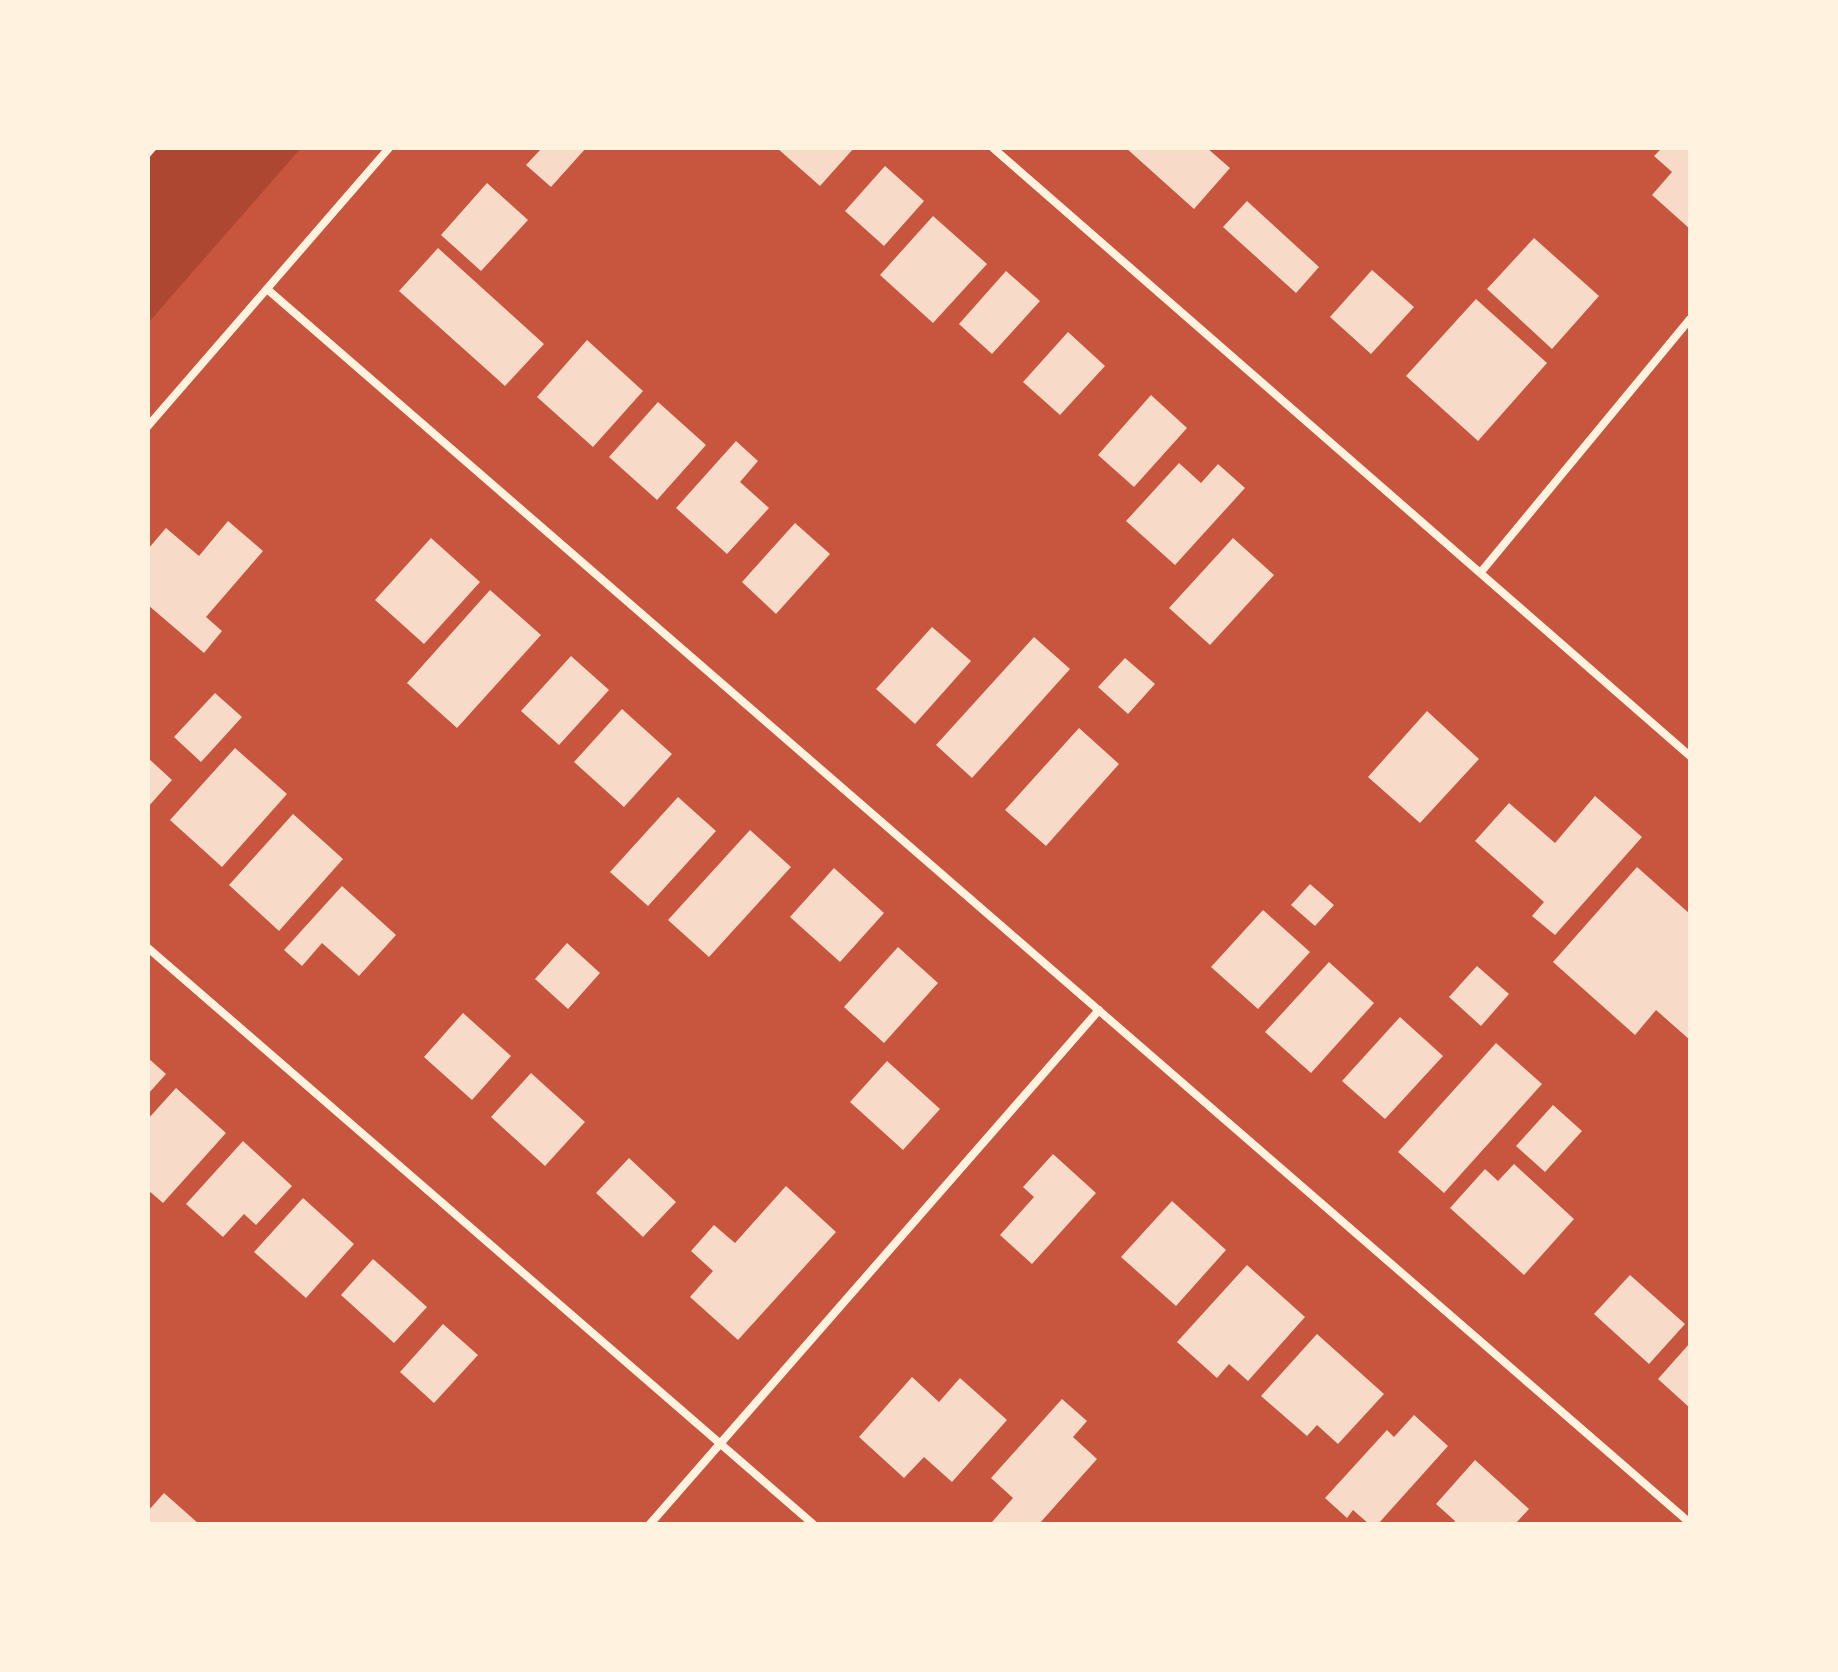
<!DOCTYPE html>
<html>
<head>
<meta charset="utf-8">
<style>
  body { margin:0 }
  #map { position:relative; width:1838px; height:1672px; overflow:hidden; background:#c8553d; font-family:Montserrat,sans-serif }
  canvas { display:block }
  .frame { position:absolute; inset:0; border:150px solid #fff3e0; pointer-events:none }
</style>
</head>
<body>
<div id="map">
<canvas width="1838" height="1672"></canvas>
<div class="frame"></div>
</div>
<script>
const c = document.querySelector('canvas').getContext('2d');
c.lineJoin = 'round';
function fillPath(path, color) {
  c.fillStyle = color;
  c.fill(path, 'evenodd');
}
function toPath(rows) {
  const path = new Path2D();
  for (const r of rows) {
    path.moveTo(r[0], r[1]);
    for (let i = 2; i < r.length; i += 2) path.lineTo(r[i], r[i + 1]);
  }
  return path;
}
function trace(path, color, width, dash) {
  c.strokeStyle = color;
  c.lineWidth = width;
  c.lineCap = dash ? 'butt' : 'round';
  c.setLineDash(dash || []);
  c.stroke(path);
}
fillPath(toPath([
  [148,148,301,148,148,323]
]), '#ae4732');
fillPath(toPath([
  [542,148,586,148,551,187,526,165],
  [777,148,854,148,820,186],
  [1126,148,1207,148,1230,168,1194,209],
  [1662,148,1690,148,1690,229,1652,195,1672,172,1654,156],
  [885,166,924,201,884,246,845,211],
  [487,183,528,220,481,271,441,235],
  [1247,201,1319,267,1296,293,1223,227],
  [933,216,987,264,933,323,880,275],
  [1534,238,1599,296,1552,349,1487,289],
  [438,248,544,344,505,386,399,291],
  [1372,270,1414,307,1371,354,1330,317],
  [1006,271,1040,301,992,354,959,324],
  [1476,299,1547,363,1478,441,1406,376],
  [1068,332,1105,366,1060,415,1023,382],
  [587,340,643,391,593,447,537,397],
  [1151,395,1187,428,1134,487,1098,455],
  [658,402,706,445,657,500,609,457],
  [736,441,758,461,740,482,769,508,727,554,676,508],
  [1179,463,1201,483,1218,464,1245,488,1175,565,1126,521],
  [228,521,263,551,206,617,222,631,204,653,148,605,148,549,166,528,199,556],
  [795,523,830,554,776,614,742,582],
  [431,538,480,582,424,644,375,600],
  [1233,538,1274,575,1210,645,1169,608],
  [490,590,541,635,457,728,407,683],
  [932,627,971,661,915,724,876,689],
  [1034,637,1070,669,972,778,936,745],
  [571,656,609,690,559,745,521,711],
  [1125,658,1155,684,1128,714,1098,687],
  [215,693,242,717,201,762,174,737],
  [622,709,672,754,624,807,574,762],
  [1427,711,1479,759,1420,823,1368,777],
  [1079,728,1119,764,1046,846,1005,810],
  [235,748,287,794,222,867,170,820],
  [148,758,172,780,148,807],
  [1595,796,1642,837,1555,935,1532,916,1544,902,1475,841,1509,803,1555,843],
  [678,797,716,831,648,906,610,872],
  [293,814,343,859,279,931,229,885],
  [750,830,791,867,709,957,668,920],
  [1637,867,1690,914,1690,1040,1656,1010,1635,1035,1553,962],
  [834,868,884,913,840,962,790,917],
  [1310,884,1334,905,1315,926,1291,905],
  [342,886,396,935,359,976,322,943,302,966,284,950],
  [1263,910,1310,952,1258,1009,1211,967],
  [567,943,600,973,568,1009,535,979],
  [898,947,938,983,884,1043,844,1007],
  [1329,962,1374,1003,1311,1073,1265,1032],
  [1477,966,1509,994,1481,1026,1449,997],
  [463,1013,511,1056,472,1100,424,1057],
  [1400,1017,1443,1056,1385,1119,1342,1081],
  [1496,1043,1542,1084,1444,1193,1398,1152],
  [148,1058,166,1074,148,1094],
  [887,1061,940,1109,903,1150,850,1102],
  [531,1073,585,1122,545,1166,491,1117],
  [176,1088,226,1133,163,1203,148,1190,148,1119],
  [1553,1105,1582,1131,1545,1172,1516,1146],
  [243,1141,292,1186,256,1225,244,1214,223,1237,186,1204],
  [1053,1154,1096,1193,1032,1264,1000,1235,1034,1197,1023,1187],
  [629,1158,676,1202,643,1237,596,1193],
  [1514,1164,1574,1219,1524,1275,1450,1208,1485,1169,1498,1181],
  [786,1186,836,1232,738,1340,690,1297,713,1271,691,1251,714,1225,735,1243],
  [303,1198,354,1244,306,1298,254,1252],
  [1172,1201,1226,1250,1176,1306,1121,1257],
  [373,1259,427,1307,394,1343,341,1295],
  [1247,1265,1305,1317,1248,1381,1229,1364,1217,1378,1177,1342],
  [1630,1275,1685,1324,1649,1364,1594,1314],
  [443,1324,478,1355,434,1403,400,1372],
  [1317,1334,1384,1394,1338,1444,1317,1425,1307,1436,1261,1396],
  [1690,1343,1690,1408,1658,1379],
  [912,1377,939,1402,960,1378,1007,1420,952,1482,924,1457,904,1478,859,1437],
  [1062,1399,1087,1421,1073,1437,1097,1459,1039,1524,994,1524,992,1522,1013,1498,991,1478],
  [1414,1415,1448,1446,1378,1524,1369,1524,1353,1510,1347,1518,1325,1498,1387,1430,1394,1437],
  [1475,1460,1529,1509,1515,1524,1453,1524,1455,1521,1436,1504],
  [164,1493,199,1524,148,1524,148,1511]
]), '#f7dbc8');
trace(toPath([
  [148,155,154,148]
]), '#fff3e0', 5);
trace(toPath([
  [993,148,1690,756],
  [267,289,1690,1523],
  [148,426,389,148],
  [1481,572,1690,319],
  [148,948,813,1524],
  [650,1524,1099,1010]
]), '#fff3e0', 8);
</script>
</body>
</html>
